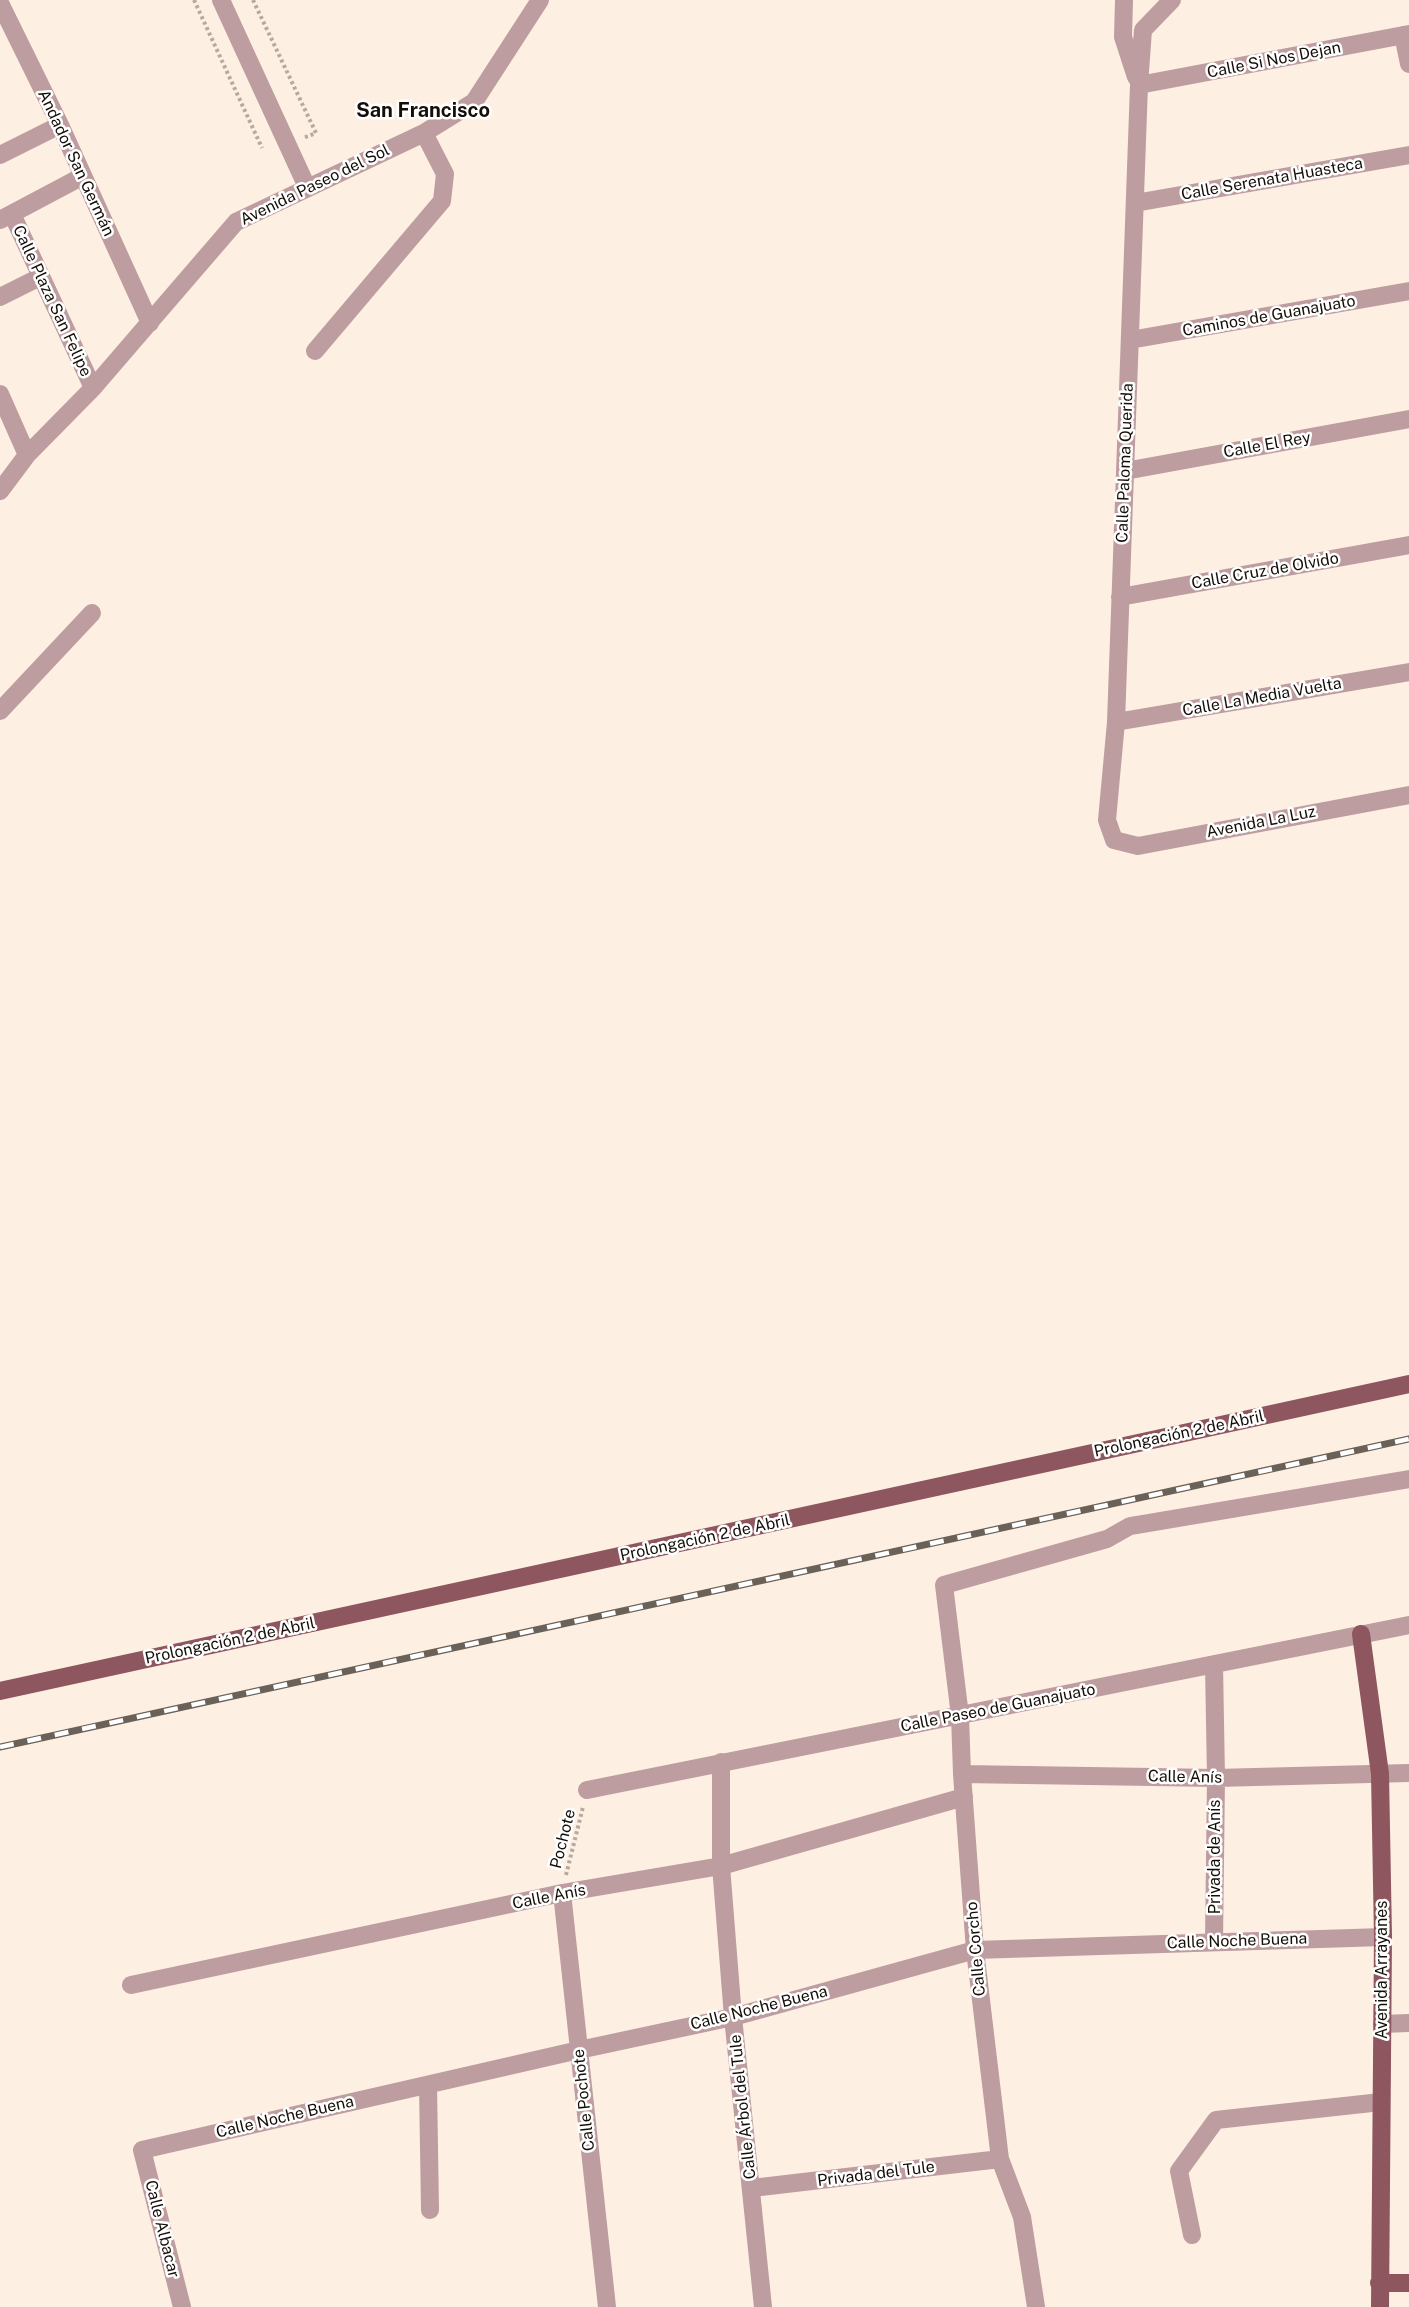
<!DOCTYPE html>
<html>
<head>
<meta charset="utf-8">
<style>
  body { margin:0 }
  canvas { display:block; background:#fdefe1 }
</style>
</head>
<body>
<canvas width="1409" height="2307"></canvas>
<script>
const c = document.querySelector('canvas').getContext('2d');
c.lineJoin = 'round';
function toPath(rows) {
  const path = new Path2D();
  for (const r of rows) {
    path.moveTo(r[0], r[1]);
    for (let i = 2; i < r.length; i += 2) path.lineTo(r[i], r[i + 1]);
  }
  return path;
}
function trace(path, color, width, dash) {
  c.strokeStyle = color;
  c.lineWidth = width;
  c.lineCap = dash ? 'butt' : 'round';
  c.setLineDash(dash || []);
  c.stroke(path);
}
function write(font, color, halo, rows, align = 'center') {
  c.font = font + ' "Public Sans",sans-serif';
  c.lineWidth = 5;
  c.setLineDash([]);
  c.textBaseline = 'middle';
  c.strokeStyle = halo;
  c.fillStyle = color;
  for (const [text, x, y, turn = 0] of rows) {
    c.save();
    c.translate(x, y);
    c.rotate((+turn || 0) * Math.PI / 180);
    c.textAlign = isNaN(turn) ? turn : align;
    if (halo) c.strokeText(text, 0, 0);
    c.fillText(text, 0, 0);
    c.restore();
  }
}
trace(toPath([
  [194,0,262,148],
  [253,0,316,133,303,138],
  [566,1875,583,1807]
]), '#b6aa9f', 4, [3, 3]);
trace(toPath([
  [221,0,307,187],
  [1124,0,1123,37,1136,77],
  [1172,0,1143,30,1139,85,1116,722,1107,820,1114,840,1138,846,1409,795],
  [0,3,60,125,150,323],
  [1403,35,1409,64],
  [1139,85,1409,34],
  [0,155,60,125],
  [1135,203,1409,155],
  [12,214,93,388],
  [0,220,83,176],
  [0,297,40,277],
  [1130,340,1409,291],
  [315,351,442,201,445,174,424,133],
  [0,394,27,455],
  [1125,471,1409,419],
  [0,491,27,455,93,388,236,222,424,133,474,102,540,0],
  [1120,597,1409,545],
  [0,711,92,613],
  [1116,722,1409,672],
  [1214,1664,1216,1778,1214,1942],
  [721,1762,721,1866,733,2017,763,2307],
  [962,1774,1216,1778,1409,1773],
  [587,1790,1409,1625],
  [562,1893,607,2307],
  [131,1985,562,1893,721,1866,964,1797],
  [1382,2024,1409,2023],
  [428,2085,430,2210],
  [752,2188,1000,2159],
  [1192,2235,1179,2171,1216,2120,1381,2102],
  [182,2307,142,2150,579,2050,733,2017,975,1950,1383,1937],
  [1036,2307,1022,2217,1000,2159,975,1950,962,1774,960,1716,944,1585,1107,1539,1130,1526,1409,1479]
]), '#be9da1', 18);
trace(toPath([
  [1361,1634,1380,1774,1383,1937,1380,2307],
  [0,1691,1409,1384],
  [1379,2283,1409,2283]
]), '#8e565f', 18);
const rail = toPath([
  [0,1747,1409,1439]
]);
trace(rail, '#6a6158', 7);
trace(rail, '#fff', 4.5, [14]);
write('16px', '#140e08', '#fff', [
  ["Calle Si Nos Dejan",1274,60,-11],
  ["Andador San Germán",76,163,65],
  ["Calle Serenata Huasteca",1272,179,-10],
  ["Avenida Paseo del Sol",315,185,-26],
  ["Calle Plaza San Felipe",52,301,65],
  ["Caminos de Guanajuato",1269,316,-10],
  ["Calle El Rey",1267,445,-10],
  ["Calle Paloma Querida",1125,463,-88],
  ["Calle Cruz de Olvido",1265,571,-10],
  ["Calle La Media Vuelta",1262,697,-10],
  ["Avenida La Luz",1261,822,-11],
  ["Prolongación 2 de Abril",1179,1434,-12],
  ["Prolongación 2 de Abril",705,1538,-12],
  ["Prolongación 2 de Abril",230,1641,-12],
  ["Calle Paseo de Guanajuato",998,1708,-11],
  ["Calle Anís",1185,1777,1],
  ["Pochote",563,1839,-76],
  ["Privada de Anís",1215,1857,-90],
  ["Calle Anís",549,1897,-11],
  ["Calle Noche Buena",1237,1941,-2],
  ["Calle Corcho",976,1949,-95],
  ["Avenida Arrayanes",1382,1970,-90],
  ["Calle Noche Buena",759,2008,-14],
  ["Calle Pochote",584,2100,-96],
  ["Calle Árbol del Tule",743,2107,-96],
  ["Calle Noche Buena",285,2117,-13],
  ["Privada del Tule",876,2174,-7],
  ["Calle Albacar",162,2229,76]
]);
write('bold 20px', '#140e08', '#fff', [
  ["San Francisco",423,111]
]);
</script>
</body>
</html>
